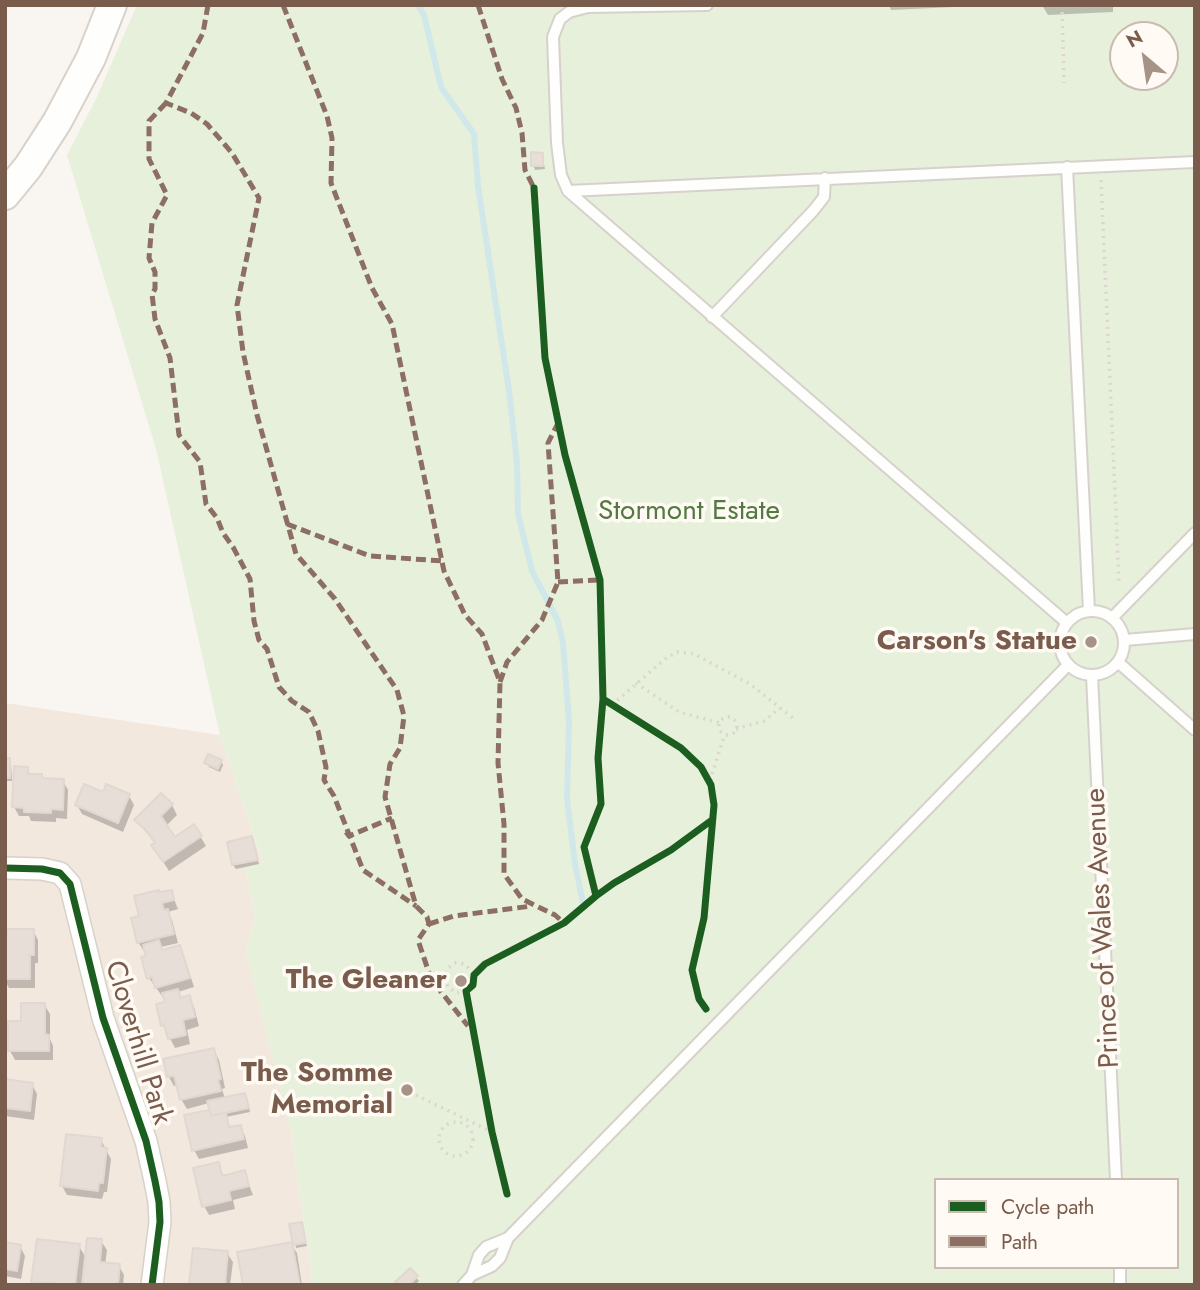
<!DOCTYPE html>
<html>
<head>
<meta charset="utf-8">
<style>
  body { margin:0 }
  #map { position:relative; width:1200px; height:1290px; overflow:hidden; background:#f9f5f0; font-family:Jost,sans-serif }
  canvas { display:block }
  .frame { position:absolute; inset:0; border:7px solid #7a5c4d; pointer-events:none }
  .legend { position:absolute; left:934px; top:1178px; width:245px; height:91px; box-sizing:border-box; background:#fffaf3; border:2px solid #cabbb1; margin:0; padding:9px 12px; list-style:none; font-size:21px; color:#7a5c4d }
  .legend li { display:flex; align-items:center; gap:14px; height:35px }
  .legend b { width:35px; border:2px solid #cabbb1 }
  .north { position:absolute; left:1109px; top:21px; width:70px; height:70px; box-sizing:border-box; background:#fffaf3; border:2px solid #cabbb1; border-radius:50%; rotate:331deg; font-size:19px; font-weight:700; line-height:28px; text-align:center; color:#7a5c4d }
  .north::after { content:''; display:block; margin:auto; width:24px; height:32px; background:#a69286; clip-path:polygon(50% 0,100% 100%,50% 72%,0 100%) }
</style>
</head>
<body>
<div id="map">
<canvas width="1200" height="1290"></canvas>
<div class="frame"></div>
<ul class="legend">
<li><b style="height:9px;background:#1b5e20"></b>Cycle path</li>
<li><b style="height:9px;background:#8d6e63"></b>Path</li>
</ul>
<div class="north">N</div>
</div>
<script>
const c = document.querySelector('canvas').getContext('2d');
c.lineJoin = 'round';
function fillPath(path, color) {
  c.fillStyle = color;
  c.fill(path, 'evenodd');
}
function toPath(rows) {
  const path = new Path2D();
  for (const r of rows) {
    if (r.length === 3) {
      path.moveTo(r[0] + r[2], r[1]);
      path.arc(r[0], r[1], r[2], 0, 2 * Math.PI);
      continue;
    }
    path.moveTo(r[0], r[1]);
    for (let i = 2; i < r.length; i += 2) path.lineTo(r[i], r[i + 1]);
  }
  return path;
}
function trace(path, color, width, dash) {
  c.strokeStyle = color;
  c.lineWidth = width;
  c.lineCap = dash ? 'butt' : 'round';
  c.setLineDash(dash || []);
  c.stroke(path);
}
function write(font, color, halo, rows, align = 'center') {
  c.font = font + ' Jost,sans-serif';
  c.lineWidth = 7;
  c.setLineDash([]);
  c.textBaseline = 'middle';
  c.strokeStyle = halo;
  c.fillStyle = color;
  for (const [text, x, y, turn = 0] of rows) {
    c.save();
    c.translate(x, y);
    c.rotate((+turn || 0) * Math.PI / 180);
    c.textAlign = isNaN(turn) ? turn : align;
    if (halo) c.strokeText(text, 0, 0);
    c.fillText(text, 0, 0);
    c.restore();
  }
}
fillPath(toPath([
  [5,703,220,735,263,864,245,868,255,917,246,952,291,1132,313,1285,5,1285]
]), '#f2e8de');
fillPath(toPath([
  [137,5,1195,5,1195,1285,313,1285,291,1132,246,952,255,917,245,867,263,863,220,735,156,449,67,155,96,99],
  [1123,35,1165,35,1165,77,1123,77],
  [936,1180,1177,1180,1177,1267,936,1267]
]), '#e7f0db');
fillPath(toPath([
  [889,5,996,5,891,10],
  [1042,5,1113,5,1113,12,1048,15],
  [542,154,545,169,535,170,533,165],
  [5,760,9,760,11,764,12,781,5,781],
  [221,761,223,765,220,772,209,767,206,763],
  [27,769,31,775,41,776,43,780,63,781,68,790,67,819,56,818,56,822,31,821,29,816,19,816,14,807],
  [104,794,129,796,134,805,123,832,82,814,77,805],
  [172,805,177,815,166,826,174,839,194,826,206,846,169,871,159,855,156,844,136,820],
  [251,838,259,864,236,869,233,865],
  [171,892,178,909,168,912,172,920,178,943,161,947,164,951,179,947,184,956,194,987,178,992,182,999,189,998,194,1007,199,1026,187,1030,190,1044,175,1048,163,1025,167,1003,165,995,162,996,149,978,148,957,146,951,144,951,138,942,141,917],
  [5,930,33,930,38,940,38,963,35,963,35,988,9,988,5,981],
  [44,1004,50,1014,50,1039,53,1046,53,1060,15,1060,10,1051,22,1023],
  [214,1050,219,1060,225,1088,222,1089,225,1099,245,1095,247,1099,250,1112,226,1117,231,1129,240,1127,245,1136,248,1148,199,1159,194,1150,186,1117,211,1111,209,1103,187,1109,181,1099,178,1085,174,1086,169,1077],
  [5,1081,32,1084,37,1094,34,1120,5,1116],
  [101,1140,111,1159,107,1192,104,1192,102,1199,67,1195,62,1186],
  [218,1164,224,1177,244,1172,253,1195,233,1200,235,1209,209,1215,204,1206],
  [301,1224,307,1246,296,1248,292,1225],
  [101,1241,107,1250,105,1265,119,1266,124,1275,123,1285,35,1285,33,1281,79,1246,86,1258],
  [5,1244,20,1246,25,1256,21,1279,5,1276],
  [291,1244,297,1253,302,1285,245,1285],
  [227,1253,233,1262,230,1285,191,1285],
  [410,1270,419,1281,415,1285,399,1285]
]), '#0003');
trace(toPath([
  [418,5,424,15,441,87,474,134,478,186,509,391,517,463,518,514,532,571,558,621,563,643,569,721,567,799,575,864,583,903]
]), '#d0e8ea', 6);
const building = toPath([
  [531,152,543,153,543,166,531,166,531,152],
  [208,754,222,760,218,769,204,763,208,754],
  [10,758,10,778,5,778,5,759,10,758],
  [14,766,28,767,28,774,42,774,42,778,64,779,63,810,51,809,51,813,24,812,24,808,12,807,14,766],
  [84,784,103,792,106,784,130,794,118,823,75,805,84,784],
  [161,793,173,804,161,816,175,837,194,824,202,836,163,862,151,845,155,843,145,829,134,820,161,793],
  [252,836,258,860,232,865,227,842,252,836],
  [159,890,159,892,172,890,174,900,162,903,164,910,168,909,174,934,137,943,131,918,139,916,134,896,159,890],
  [5,929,34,929,34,955,30,955,30,979,5,979,5,929],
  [159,940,162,950,180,945,190,978,155,988,152,977,147,979,141,957,146,956,143,945,159,940],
  [178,989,181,998,190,995,195,1017,183,1020,186,1035,168,1039,164,1025,161,1026,156,1004,165,1002,162,993,178,989],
  [21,1003,45,1003,45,1034,49,1035,49,1051,8,1051,8,1021,21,1021,21,1003],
  [214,1048,221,1079,218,1080,221,1091,180,1100,174,1076,167,1077,163,1059,214,1048],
  [5,1079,33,1083,30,1111,5,1108,5,1079],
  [245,1093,249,1108,211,1116,207,1101,245,1093],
  [209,1110,211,1116,226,1113,229,1127,241,1125,244,1139,192,1151,184,1115,209,1110],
  [66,1134,102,1138,101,1147,107,1148,103,1183,99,1183,98,1191,60,1186,66,1134],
  [219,1162,222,1176,245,1170,249,1186,229,1191,231,1200,202,1207,193,1168,219,1162],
  [302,1222,306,1243,293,1245,289,1224,302,1222],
  [87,1238,102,1239,100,1262,120,1264,118,1285,82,1285,87,1238],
  [37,1239,80,1244,75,1285,31,1282,37,1239],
  [5,1242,21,1245,17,1271,5,1269,5,1242],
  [292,1242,300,1285,243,1285,237,1252,292,1242],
  [193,1248,228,1251,225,1285,189,1285,193,1248],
  [410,1268,418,1276,409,1285,398,1285,395,1282,410,1268]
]);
fillPath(building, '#e6ded7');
trace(building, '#e2d8d2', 2);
const service = toPath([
  [707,5,588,7,569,12,560,19,553,37,557,143,561,175,568,191,1067,623],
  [1067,167,1089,611],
  [568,191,1195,162],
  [712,317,813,211,824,197,825,178],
  [1092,643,32],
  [1112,618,1195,533],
  [1125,640,1195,634],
  [1119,663,1195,730],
  [1092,676,1116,1180],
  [1120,1267,1120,1285],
  [472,1275,479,1255,486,1247,508,1238,1068,665],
  [463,1285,472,1275,492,1266,500,1258,508,1238]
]);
const minor = toPath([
  [5,868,42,869,60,873,70,884,103,1018,146,1141,155,1181,159,1202,160,1222,152,1285]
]);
const secondary = toPath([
  [5,195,28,167,57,122,91,58,112,5]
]);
trace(service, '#d7d1cb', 14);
trace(minor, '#d7d1cb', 24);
trace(secondary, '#d9d2cb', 32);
trace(toPath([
  [1062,5,1064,83],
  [1101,180,1119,583],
  [636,683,679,712,720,723],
  [612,705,665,659,677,652,694,654,750,684,794,719],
  [728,726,9],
  [736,729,764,721,780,708],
  [711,788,712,774,725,734],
  [466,991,456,993,448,987,444,978,447,969,455,963,465,964,474,975],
  [416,1095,492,1132],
  [456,1139,17]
]), '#dcd5d0', 3.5, [2, 5]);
trace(service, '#fefefd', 10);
trace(minor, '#fefefd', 21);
trace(secondary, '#fefefd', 28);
trace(toPath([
  [208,5,203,33,166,103,191,113,207,124,232,153,259,198,237,305,243,352,257,415,296,554,335,599,397,690,404,716,400,748,390,764,385,797,416,906,427,917,429,924,418,940,431,979,468,1026],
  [283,5,327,116,332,138,331,183,372,288,392,324,444,571,465,615,482,634,500,682,498,763,504,824,504,874,522,899,555,915,564,923],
  [478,5,502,79,516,108,522,133,525,170,534,188],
  [166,103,149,121,149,159,167,195,152,223,149,258,155,272,155,289,152,294,155,319,170,358,179,435,200,462,206,504,217,518,223,533,233,547,250,579,254,621,259,640,267,649,279,687,292,701,309,712,318,731,326,767,324,780,334,796,363,870,416,906],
  [287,524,370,556,443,561],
  [558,582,600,580],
  [500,682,507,662,542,620,558,582,548,443,557,425],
  [346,832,349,836,392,818],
  [429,924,454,916,532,906]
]), '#8d6e63', 5, [10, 5]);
trace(toPath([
  [603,699,681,748,701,767,711,785,714,805,704,918,692,970,699,999,706,1009],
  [5,868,42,869,60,873,70,884,103,1018,146,1141,155,1181,159,1202,160,1222,152,1285],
  [596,896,614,883,671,850,712,820],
  [507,1194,492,1132,466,991,473,985,474,975,485,964,564,923,596,896,584,847,601,804,598,758,603,699,600,580,565,455,545,358,534,188]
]), '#1b5e20', 7);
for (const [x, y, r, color] of [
  [1091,642,7,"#a69286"],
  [461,981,7,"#a69286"],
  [407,1090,7,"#a69286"]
]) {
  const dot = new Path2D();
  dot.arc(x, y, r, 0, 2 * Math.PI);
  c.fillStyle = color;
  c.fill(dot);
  trace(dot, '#fffaf3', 2.5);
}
write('28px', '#537a41', '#fffaf3', [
  ["Stormont Estate",689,512]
]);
write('bold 28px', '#7a5c4d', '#fffaf3', [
  ["Carson's Statue",1077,642],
  ["The Gleaner",447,981],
  ["The Somme",393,1074],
  ["Memorial",393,1106]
], 'right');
write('28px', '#7a5c4d', '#fffaf3', [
  ["Prince of Wales Avenue",1104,928,-93],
  ["Cloverhill Park",137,1043,73]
]);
</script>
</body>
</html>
